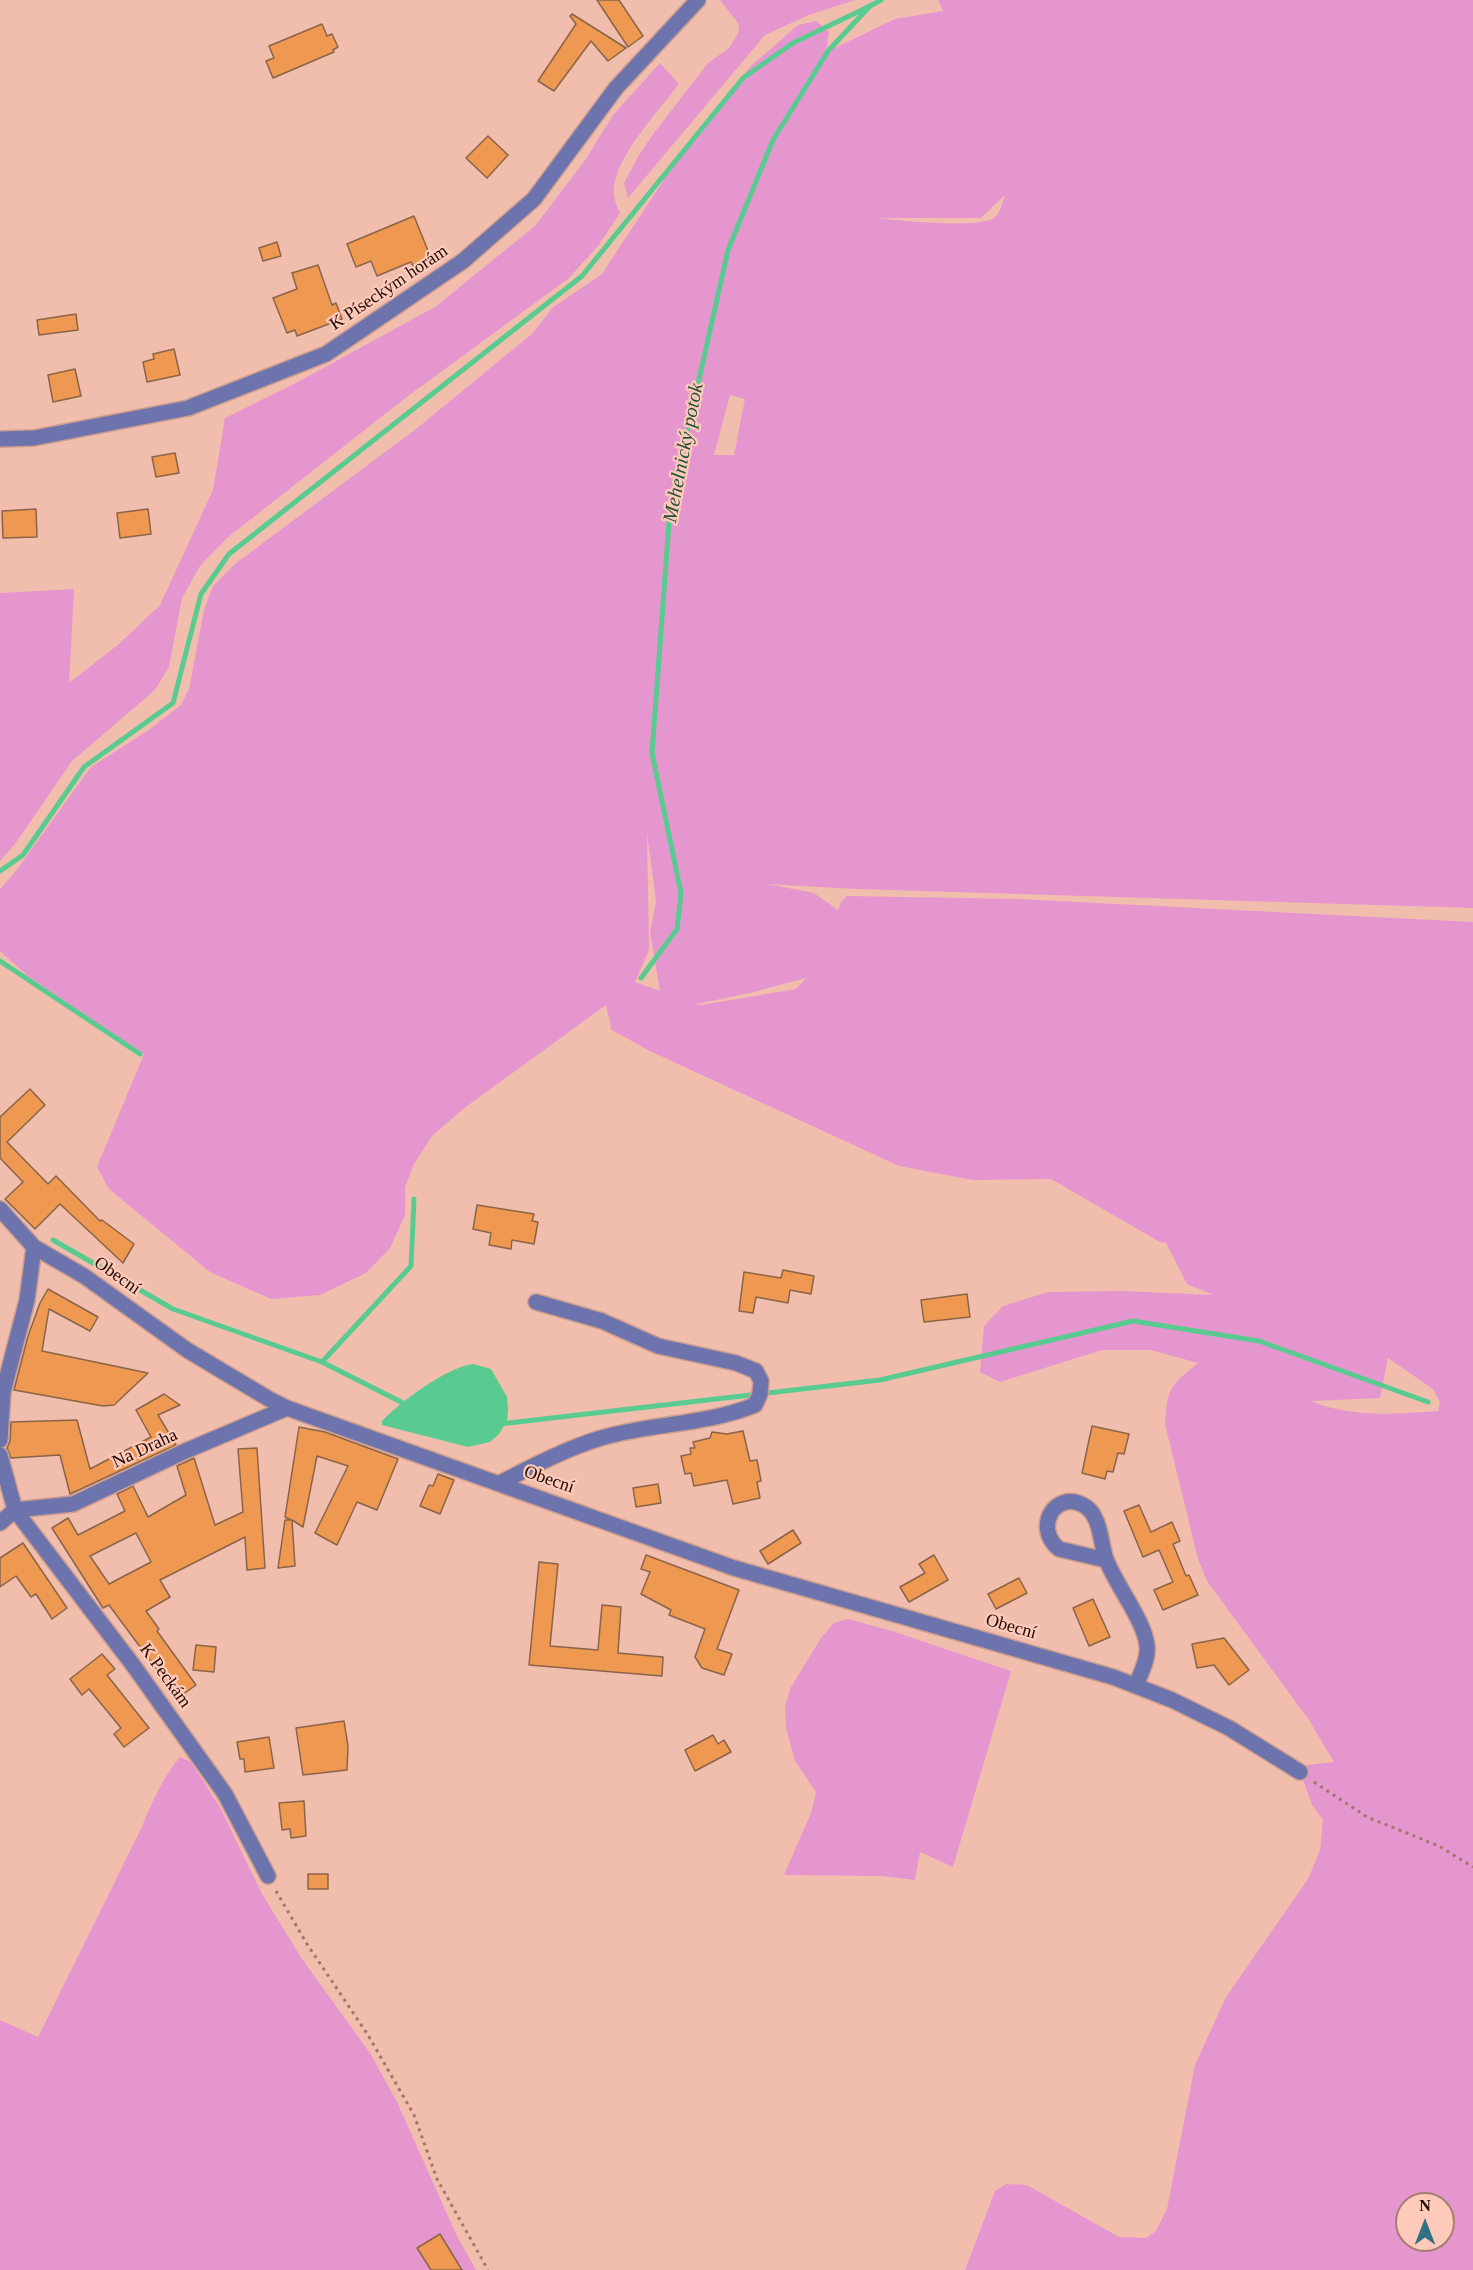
<!DOCTYPE html>
<html>
<head>
<meta charset="utf-8">
<style>
  body { margin:0 }
  #map { position:relative; width:1473px; height:2270px; overflow:hidden; background:#f1bdad; font-family:"Times New Roman",serif }
  canvas { display:block }
  .north { position:absolute; left:1395px; top:2192px; width:60px; height:60px; box-sizing:border-box; background:#ffcab9; border:2px solid #a57e71; border-radius:50%; rotate:0deg; font-size:16px; font-weight:700; line-height:24px; text-align:center; color:#1d0b06 }
  .north::after { content:''; display:block; margin:auto; width:21px; height:27px; background:#2f7183; clip-path:polygon(50% 0,100% 100%,50% 72%,0 100%) }
</style>
</head>
<body>
<div id="map">
<canvas width="1473" height="2270"></canvas>
<div class="north">N</div>
</div>
<script>
const c = document.querySelector('canvas').getContext('2d');
c.lineJoin = 'round';
function fillPath(path, color) {
  c.fillStyle = color;
  c.fill(path, 'evenodd');
}
function strokePath(path, color, width, dash) {
  c.strokeStyle = color;
  c.lineWidth = width;
  c.lineCap = dash ? 'butt' : 'round';
  c.setLineDash(dash || []);
  c.stroke(path);
}
function drawText(font, color, halo, rows, align = 'center') {
  c.font = font + ' "Times New Roman",serif';
  c.lineWidth = 4.5;
  c.setLineDash([]);
  c.textBaseline = 'middle';
  c.strokeStyle = halo;
  c.fillStyle = color;
  for (const [text, x, y, turn = 0] of rows) {
    c.save();
    c.translate(x, y);
    c.rotate((+turn || 0) * Math.PI / 180);
    c.textAlign = isNaN(turn) ? turn : align;
    if (halo) c.strokeText(text, 0, 0);
    c.fillText(text, 0, 0);
    c.restore();
  }
}
fillPath(new Path2D(`
  M 720,0 L 855,0 L 809,15 L 765,35 L 628,198 L 624,183 L 639,155 L 654,133 L 708,63 L 729,48 L 739,32 L 738,23 Z
  M 938,0 L 1473,0 L 1473,908 L 857,889 L 767,884 L 814,893 L 838,910 L 841,902 L 847,896 L 1018,899 L 1473,922 L 1473,2270 L 965,2270 L 995,2191 L 1006,2184 L 1027,2185 L 1119,2237 L 1146,2238 L 1156,2231 L 1167,2209 L 1195,2065 L 1226,1997 L 1308,1879 L 1320,1850 L 1323,1820 L 1312,1805 L 1300,1772 L 1307,1765 L 1334,1762 L 1309,1720 L 1207,1581 L 1198,1559 L 1165,1424 C 1167,1388 1171,1385 1198,1363 L 1151,1350 L 1102,1350 L 1000,1382 L 980,1372 L 984,1326 L 1003,1306 L 1048,1292 L 1123,1291 L 1213,1295 L 1187,1284 L 1166,1243 L 1160,1242 L 1051,1179 L 973,1180 L 899,1166 L 650,1051 L 610,1029 L 611,1027 L 606,1005 L 463,1109 L 432,1136 L 414,1164 L 405,1187 L 405,1215 L 390,1248 L 366,1273 L 320,1295 L 271,1299 L 210,1272 L 109,1189 L 97,1167 L 144,1054 L 29,977 L 0,951 L 0,889 L 15,872 L 91,767 L 150,729 L 181,705 L 189,689 L 204,610 L 213,586 L 236,563 L 416,429 L 533,333 L 552,308 L 602,274 L 671,169 L 750,67 L 798,25 L 816,21 L 829,32 L 827,47 L 824,53 L 895,19 L 943,11 ZM 1005,195 C 1002,204 1001,214 992,219 C 973,228 901,221 879,218 L 981,218 ZM 730,395 L 745,399 L 734,455 L 714,455 ZM 647,833 L 656,902 L 650,932 L 660,991 L 635,982 L 649,950 ZM 806,978 L 796,989 L 701,1005 L 696,1004 L 750,993 ZM 1388,1358 L 1433,1389 L 1440,1402 L 1438,1411 C 1395,1414 1352,1418 1311,1401 L 1380,1398 ZM 1407,2204 L 1443,2204 L 1443,2240 L 1407,2240 Z
  M 660,63 L 679,84 C 659,110 622,150 615,181 C 612,193 615,203 620,213 L 598,246 L 569,278 L 408,396 L 227,538 L 200,566 L 182,598 L 169,667 L 155,690 L 72,761 L 15,844 L 0,861 L 0,593 L 74,589 L 69,683 L 119,644 L 160,605 L 213,490 L 225,418 L 294,384 L 435,307 L 535,226 L 586,159 L 613,115 Z
  M 848,1619 L 892,1631 L 1011,1671 L 953,1867 L 920,1852 L 915,1880 L 881,1876 L 784,1875 L 811,1813 L 816,1792 L 795,1761 L 786,1728 L 785,1706 L 791,1687 L 821,1638 L 834,1623 Z
  M 180,1757 L 191,1762 L 221,1809 L 262,1894 L 302,1959 L 370,2053 L 397,2102 L 456,2234 L 476,2270 L 0,2270 L 0,2020 L 38,2037 L 141,1829 C 151,1804 163,1777 180,1757 Z`), '#e696cf');
fillPath(new Path2D(`
  M 473,1364 L 491,1369 L 507,1397 L 508,1410 L 507,1421 L 499,1434 L 490,1442 L 468,1447 L 382,1425 L 382,1421 C 400,1402 447,1367 473,1364 Z`), '#5acb90');
strokePath(new Path2D(`
  M 0,871 L 23,855 L 84,767 L 173,703 L 201,594 L 229,554 L 582,276 L 743,78 L 793,43 L 870,6
  M 0,961 L 140,1054
  M 641,978 L 677,929 L 681,893 L 652,753 L 670,509 L 728,250 L 773,140 L 828,51 L 870,6 L 881,0
  M 53,1240 L 173,1309 L 322,1362 L 411,1266 L 414,1199
  M 322,1362 L 409,1406
  M 500,1424 L 880,1380 L 1133,1321 L 1259,1341 L 1428,1402`), '#5acb90', 5);
const building = new Path2D(`
  M 597,0 L 619,0 L 643,36 L 628,47 Z
  M 572,14 L 626,48 L 608,61 L 591,41 L 554,91 L 538,81 L 576,24 L 570,16 Z
  M 322,24 L 327,36 L 332,34 L 338,47 L 333,50 L 334,52 L 273,78 L 266,61 L 274,58 L 269,46 Z
  M 488,136 L 508,155 L 487,178 L 466,158 Z
  M 414,216 L 433,263 L 415,270 L 411,262 L 377,276 L 371,261 L 356,267 L 347,244 Z
  M 277,242 L 281,256 L 263,261 L 259,248 Z
  M 318,265 L 332,305 L 336,303 L 342,319 L 297,336 L 295,330 L 287,333 L 273,298 L 297,289 L 292,273 Z
  M 76,314 L 78,330 L 39,335 L 37,320 Z
  M 174,349 L 180,375 L 147,382 L 143,362 L 154,359 L 153,354 Z
  M 75,369 L 81,396 L 53,402 L 48,375 Z
  M 175,453 L 179,473 L 156,477 L 152,457 Z
  M 36,509 L 37,537 L 3,538 L 2,511 Z
  M 148,509 L 151,534 L 120,538 L 117,513 Z
  M 30,1089 L 45,1105 L 7,1142 L 48,1184 L 56,1176 L 100,1221 L 102,1220 L 134,1244 L 123,1263 L 60,1204 L 35,1229 L 5,1199 L 23,1182 L 0,1158 L 0,1117 Z
  M 477,1205 L 534,1214 L 532,1221 L 538,1222 L 534,1244 L 512,1240 L 511,1249 L 489,1245 L 491,1233 L 473,1229 Z
  M 783,1270 L 814,1276 L 811,1294 L 790,1290 L 788,1303 L 756,1297 L 753,1313 L 739,1311 L 744,1272 L 781,1278 Z
  M 48,1289 L 98,1317 L 90,1331 L 49,1309 L 42,1351 L 148,1373 L 114,1405 L 103,1406 L 14,1390 L 28,1336 L 40,1303 Z
  M 967,1294 L 970,1317 L 924,1322 L 921,1300 Z
  M 164,1394 L 180,1405 L 158,1415 L 176,1445 L 70,1494 L 60,1455 L 11,1458 L 7,1448 L 10,1441 L 11,1422 L 77,1420 L 90,1469 L 151,1437 L 136,1410 Z
  M 1092,1426 L 1129,1434 L 1124,1454 L 1118,1453 L 1113,1472 L 1107,1471 L 1105,1479 L 1082,1473 Z
  M 299,1427 L 325,1432 L 398,1459 L 377,1510 L 357,1502 L 337,1545 L 315,1533 L 348,1466 L 317,1456 L 303,1527 L 292,1520 L 295,1566 L 278,1568 L 285,1520 L 291,1520 L 285,1517 Z
  M 743,1431 L 750,1461 L 757,1460 L 761,1481 L 757,1482 L 760,1498 L 733,1504 L 727,1480 L 694,1486 L 691,1473 L 685,1474 L 681,1456 L 691,1454 L 690,1448 L 695,1448 L 693,1442 L 710,1438 L 712,1432 L 727,1434 Z
  M 257,1448 L 265,1568 L 247,1570 L 245,1537 L 160,1580 L 170,1597 L 146,1611 L 159,1629 L 157,1631 L 196,1685 L 178,1698 L 109,1605 L 103,1608 L 52,1528 L 68,1518 L 78,1535 L 125,1511 L 117,1494 L 133,1486 L 148,1517 L 186,1495 L 177,1466 L 194,1458 L 215,1525 L 243,1512 L 238,1449 ZM 136,1533 L 151,1562 L 109,1584 L 90,1556 Z
  M 438,1474 L 454,1480 L 440,1514 L 420,1506 L 429,1485 L 433,1486 Z
  M 658,1484 L 661,1503 L 636,1507 L 633,1488 Z
  M 1139,1505 L 1151,1532 L 1172,1522 L 1180,1541 L 1173,1544 L 1186,1576 L 1189,1575 L 1198,1595 L 1163,1610 L 1154,1590 L 1173,1582 L 1159,1550 L 1143,1557 L 1124,1511 Z
  M 793,1530 L 801,1543 L 768,1564 L 760,1551 Z
  M 23,1543 L 67,1608 L 52,1619 L 36,1594 L 31,1597 L 16,1576 L 0,1587 L 0,1558 Z
  M 646,1555 L 739,1590 L 717,1649 L 732,1654 L 724,1675 L 702,1668 L 695,1657 L 705,1629 L 669,1615 L 671,1610 L 641,1594 L 650,1572 L 641,1569 Z
  M 934,1555 L 948,1580 L 909,1602 L 900,1587 L 925,1573 L 919,1564 Z
  M 539,1562 L 558,1564 L 550,1646 L 598,1650 L 602,1605 L 621,1607 L 618,1653 L 663,1657 L 662,1676 L 529,1665 Z
  M 1019,1578 L 1027,1593 L 996,1609 L 988,1594 Z
  M 1093,1599 L 1110,1637 L 1089,1646 L 1073,1608 Z
  M 1224,1638 L 1249,1670 L 1229,1685 L 1214,1665 L 1197,1668 L 1192,1644 Z
  M 196,1645 L 216,1647 L 214,1672 L 193,1670 Z
  M 102,1654 L 115,1669 L 107,1675 L 149,1728 L 124,1747 L 114,1734 L 121,1728 L 89,1689 L 82,1695 L 70,1679 Z
  M 344,1721 L 348,1746 L 347,1770 L 303,1775 L 296,1728 Z
  M 713,1735 L 718,1744 L 724,1740 L 731,1752 L 695,1771 L 685,1750 Z
  M 269,1737 L 274,1768 L 245,1772 L 244,1759 L 240,1759 L 237,1742 Z
  M 304,1801 L 306,1836 L 291,1838 L 290,1829 L 282,1830 L 279,1803 Z
  M 308,1874 L 328,1874 L 328,1889 L 308,1889 Z
  M 440,2234 L 462,2270 L 431,2270 L 417,2248 Z`);
fillPath(building, '#ee9851');
strokePath(building, '#8a6448', 1.5);
const minor = new Path2D(`
  M 0,439 L 34,438 L 188,408 L 326,354 L 463,261 L 534,199 L 616,88 L 698,0
  M 0,1209 L 34,1247 L 84,1276 L 187,1350 L 269,1399 L 287,1408 L 734,1568 L 1113,1677 L 1172,1700 L 1229,1728 L 1300,1772
  M 0,1440 L 3,1392 L 27,1300 L 34,1247
  M 0,1455 L 15,1510 L 133,1665 L 225,1794 L 268,1876
  M 500,1483 C 533,1466 565,1449 601,1438 C 652,1423 706,1425 755,1405 L 760,1394 L 761,1381 L 756,1371 L 736,1363 L 658,1346 L 602,1321 L 536,1302
  M 15,1510 L 73,1504 L 183,1452 L 287,1408
  M 0,1523 L 15,1510
  M 1106,1560 L 1059,1549 C 1033,1528 1055,1490 1083,1505 C 1101,1514 1100,1542 1106,1559 C 1115,1584 1145,1621 1147,1646 C 1149,1659 1140,1674 1136,1686`);
strokePath(minor, '#cb9d8f', 18);
strokePath(new Path2D(`
  M 1314,1782 L 1367,1817 L 1439,1846 L 1473,1867
  M 276,1891 L 307,1944 L 368,2035 L 414,2115 L 437,2179 L 488,2270`), '#9f786c', 3, [3, 4.5]);
strokePath(minor, '#6d74ad', 15);
drawText('18px', '#1d0b06', '#ffcab9', [
  ["K Píseckým horám",389,288,-34],
  ["Obecní",117,1276,35],
  ["Na Draha",145,1449,-25],
  ["Obecní",549,1480,19],
  ["Obecní",1011,1627,16],
  ["K Peckám",165,1676,54]
]);
drawText('italic 20px', '#214f37', '#ffcab9', [
  ["Mehelnický potok",684,453,-79]
]);
</script>
</body>
</html>
